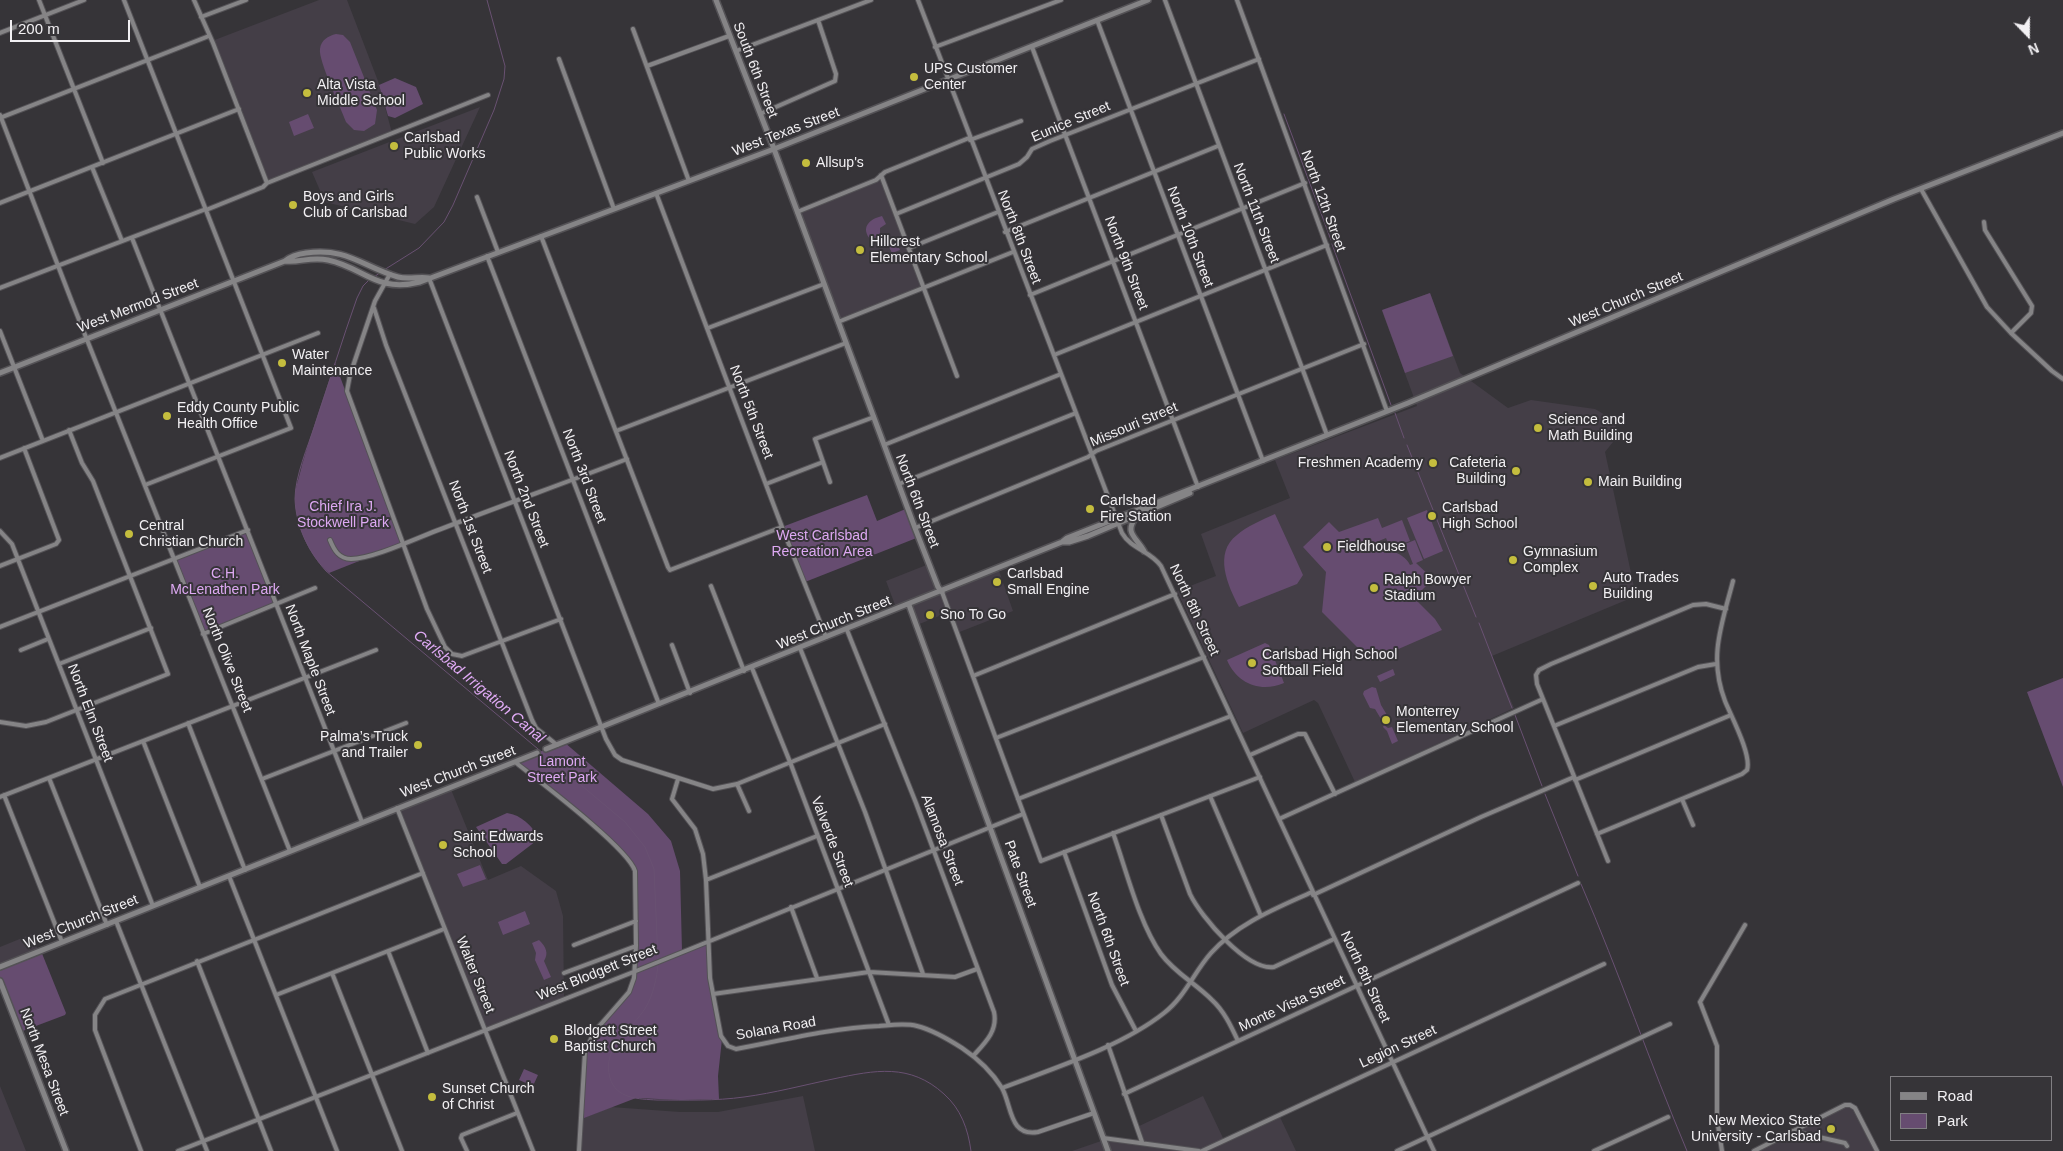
<!DOCTYPE html>
<html>
<head>
<meta charset="utf-8">
<style>
  body { margin:0 }
  #map { position:relative; width:2063px; height:1151px; overflow:hidden; background:#363438; font-family:Arial,sans-serif }
  canvas { display:block }
  .legend { position:absolute; left:1890px; top:1076px; width:162px; height:65px; box-sizing:border-box; background:#363438; border:1px solid #817f83; margin:0; padding:6px 9px; list-style:none; font-size:15px; color:#f2f0f3 }
  .legend li { display:flex; align-items:center; gap:10px; height:25px }
  .legend b { width:25px; border:1px solid #817f83 }
  .north { position:absolute; left:2003px; top:10px; width:50px; height:50px; -webkit-text-stroke:4px #363438; paint-order:stroke; rotate:158deg; font-size:14px; font-weight:700; line-height:20px; text-align:center; color:#f2f0f3 }
  .north::after { content:''; display:block; margin:auto; width:18px; height:22px; background:#f2f0f3; clip-path:polygon(50% 0,100% 100%,50% 72%,0 100%) }
  .scale { position:absolute; left:10px; top:20px; width:120px; height:22px; box-sizing:border-box; border:2px solid #f2f0f3; border-top:0; padding-left:6px; font-size:15px; line-height:18px; white-space:nowrap; color:#f2f0f3; -webkit-text-stroke:4px #363438; paint-order:stroke }
</style>
</head>
<body>
<div id="map">
<canvas width="2063" height="1151"></canvas>
<ul class="legend">
<li><b style="height:6px;background:#858486"></b>Road</li>
<li><b style="height:14px;background:#664c70"></b>Park</li>
</ul>
<div class="north">N</div>
<div class="scale">200 m</div>
</div>
<script>
const c = document.querySelector('canvas').getContext('2d');
c.lineJoin = 'round';
function fillPath(path, color) {
  c.fillStyle = color;
  c.fill(path, 'evenodd');
}
function strokePath(path, color, width, dash) {
  c.strokeStyle = color;
  c.lineWidth = width;
  c.lineCap = dash ? 'butt' : 'round';
  c.setLineDash(dash || []);
  c.stroke(path);
}
function drawText(font, color, halo, rows, align = 'center') {
  c.font = font + ' Arial,sans-serif';
  c.lineWidth = 4;
  c.setLineDash([]);
  c.textBaseline = 'middle';
  c.strokeStyle = halo;
  c.fillStyle = color;
  for (const [text, x, y, turn = 0] of rows) {
    c.save();
    c.translate(x, y);
    c.rotate((+turn || 0) * Math.PI / 180);
    c.textAlign = isNaN(turn) ? turn : align;
    if (halo) c.strokeText(text, 0, 0);
    c.fillText(text, 0, 0);
    c.restore();
  }
}
fillPath(new Path2D(`
  M 319,0 L 347,0 L 378,81 L 392,133 L 267,183 L 212,41 Z
  M 480,107 L 434,207 L 415,224 L 325,202 L 312,172 Z
  M 881,175 L 924,288 L 838,322 L 797,212 L 876,180 Z
  M 1430,293 L 1460,373 L 1508,408 L 1531,400 L 1595,409 L 1607,416 L 1614,423 L 1618,432 L 1617,437 L 1605,452 L 1636,596 L 1492,656 L 1514,708 L 1355,782 L 1318,703 L 1314,700 L 1243,733 L 1177,591 L 1216,576 L 1201,534 L 1290,498 L 1275,460 L 1417,406 L 1382,311 Z
  M 929,564 L 942,592 L 998,568 L 1013,611 L 957,633 L 949,612 L 917,625 L 909,605 L 897,610 L 886,581 Z
  M 450,787 L 488,880 L 521,866 L 556,891 L 563,916 L 564,999 L 485,1030 L 397,808 Z
  M 32,934 L 39,952 L 0,966 L 0,947 Z
  M 0,1086 L 26,1151 L 0,1151 Z
  M 803,1096 L 815,1151 L 579,1151 L 579,1120 L 611,1107 L 680,1112 L 718,1112 Z
  M 1203,1096 L 1224,1140 L 1279,1115 L 1296,1151 L 1072,1151 L 1104,1140 L 1142,1141 L 1137,1127 Z
  M 1850,1102 L 1857,1106 L 1880,1151 L 1750,1151 Z`), '#443e47');
fillPath(new Path2D(`
  M 336,34 L 343,35 L 350,42 L 377,110 L 375,124 L 364,131 L 354,130 L 346,122 C 341,108 318,60 320,49 C 321,40 328,36 336,34 Z
  M 395,78 L 416,87 L 423,104 L 395,118 L 388,116 L 379,85 Z
  M 308,114 L 314,128 L 294,136 L 289,122 Z
  M 882,216 L 886,224 L 880,228 L 880,238 L 875,241 L 871,240 C 860,228 869,219 882,216 Z
  M 894,237 L 900,250 L 892,253 L 886,241 Z
  M 1430,293 L 1453,356 L 1405,373 L 1382,310 Z
  M 335,363 L 402,544 L 329,573 C 309,556 295,524 295,498 C 295,487 300,475 302,465 C 312,430 324,396 335,363 Z
  M 867,495 L 877,521 L 908,508 L 919,537 L 805,582 L 782,527 Z
  M 1427,510 L 1443,551 L 1424,559 L 1407,518 Z
  M 1275,514 L 1303,575 L 1297,584 L 1239,607 C 1228,586 1213,553 1237,535 C 1247,526 1262,520 1275,514 Z
  M 1378,518 L 1382,528 L 1402,520 L 1410,541 L 1390,548 L 1386,538 L 1367,546 C 1382,549 1403,550 1410,565 L 1413,564 L 1405,544 L 1415,540 L 1423,560 L 1416,563 L 1433,579 L 1414,598 L 1435,619 L 1442,630 L 1371,661 L 1322,612 L 1326,572 L 1303,547 L 1329,522 L 1339,532 Z
  M 248,530 L 276,603 L 203,634 L 174,559 Z
  M 1265,643 L 1269,645 L 1284,683 C 1261,693 1237,684 1227,660 Z
  M 1393,669 L 1395,675 L 1380,682 L 1377,676 Z
  M 2063,678 L 2063,787 L 2027,692 Z
  M 1372,687 L 1376,688 L 1381,705 L 1387,715 L 1381,719 L 1375,709 L 1370,708 L 1363,694 L 1364,691 Z
  M 1384,725 L 1388,728 L 1392,727 L 1398,741 L 1392,744 L 1387,731 L 1383,727 Z
  M 564,742 L 648,814 L 671,841 L 680,871 L 682,951 L 709,941 L 710,971 L 722,1039 L 718,1076 L 719,1099 L 681,1100 L 636,1098 L 579,1120 L 584,1058 L 591,1039 L 624,999 L 634,978 L 635,871 L 623,853 L 515,762 Z
  M 507,813 C 522,815 531,826 540,838 L 506,864 L 502,864 L 476,827 Z
  M 480,865 L 486,879 L 463,887 L 457,874 Z
  M 525,911 L 530,924 L 503,935 L 498,922 Z
  M 539,940 C 546,947 549,953 544,961 L 551,977 L 544,980 L 535,960 L 536,953 L 532,943 Z
  M 41,951 L 66,1013 L 65,1015 L 20,1032 L 0,981 L 0,967 Z
  M 524,1069 L 538,1075 L 533,1086 L 519,1080 Z`), '#664c70');
strokePath(new Path2D(`
  M 1284,114 L 1331,240
  M 1332,244 L 1391,405
  M 384,270 L 419,248 L 444,222 L 453,205 L 494,110 L 504,79 L 505,66 L 487,0
  M 374,277 L 381,272
  M 370,279 L 363,286 L 357,298 C 342,340 329,383 315,425 C 308,446 295,476 295,499 C 296,526 308,551 326,571 L 625,822 L 645,847 L 654,869 L 658,960
  M 1395,413 L 1404,438
  M 1407,445 L 1476,617
  M 1479,623 L 1512,708
  M 1515,715 L 1542,786
  M 1545,794 L 1578,876
  M 1581,884 C 1619,972 1650,1063 1687,1151
  M 658,964 C 657,978 653,995 646,1007 C 632,1030 601,1047 610,1078 C 616,1099 639,1099 657,1100 C 686,1100 716,1101 744,1097 C 774,1093 804,1085 833,1079 C 875,1070 910,1063 944,1094 C 961,1109 968,1129 971,1151`), '#695172', 1);
const minor = new Path2D(`
  M 39,0 L 103,163
  M 124,0 L 291,428 L 145,485
  M 194,0 L 213,43 L 267,183
  M 918,0 L 1122,533 C 1131,549 1151,551 1161,566 L 1434,1151
  M 1165,0 L 1327,435
  M 1237,0 L 1387,411
  M 201,17 L 246,0
  M 1097,20 L 1263,461
  M 633,29 L 689,181
  M 0,33 L 84,0
  M 935,47 L 1061,0
  M 1032,47 L 1198,487
  M 736,51 L 871,0
  M 559,59 L 614,209
  M 647,66 L 729,36
  M 760,114 L 835,81 L 836,74 L 818,20
  M 0,115 L 72,302 L 290,851
  M 0,118 L 209,36
  M 970,140 L 1021,121
  M 92,167 L 122,241
  M 881,175 L 957,376
  M 1921,189 L 1987,307 L 2011,333 L 2052,371 L 2063,379
  M 656,193 L 782,527 L 826,637
  M 477,197 L 498,252
  M 0,203 L 239,109
  M 206,210 L 263,187 L 267,183 L 488,95
  M 797,212 L 876,180 L 885,172 L 969,138
  M 896,214 L 1019,164 L 1027,157 L 1032,149 L 1050,141 L 1259,59
  M 1984,222 L 1985,230 L 2032,306 L 2031,313 L 2011,333
  M 1005,232 L 1218,146
  M 541,236 L 668,567 L 670,570 L 782,527
  M 132,238 L 362,822
  M 909,248 L 998,212
  M 487,256 L 659,704
  M 390,274 L 375,301 L 350,375 L 347,391 L 427,609 L 445,647 L 452,654 L 462,656 L 561,619
  M 429,278 L 606,739 L 615,755 L 622,760 L 713,789 L 737,784 L 885,724
  M 0,288 L 206,209
  M 1030,295 L 1305,183
  M 374,308 L 386,345 L 532,720 L 536,728 L 557,745
  M 838,322 L 1013,252
  M 708,328 L 824,284
  M 0,331 L 43,441
  M 1054,355 L 1327,245
  M 616,431 L 846,343
  M 884,445 L 1061,374
  M 0,458 L 318,333
  M 830,482 L 815,439 L 874,417
  M 766,484 L 823,462
  M 899,484 L 1076,413
  M 915,528 L 1088,457 L 1096,451 L 1364,344
  M 0,531 L 12,544 L 153,906
  M 330,540 C 334,550 339,559 351,559 C 373,559 419,537 441,529 C 503,505 565,483 627,459
  M 0,566 L 56,544 L 59,540 L 24,448
  M 711,586 L 744,671
  M 942,592 L 1041,861 L 1260,777
  M 0,627 L 248,530
  M 847,630 L 916,803 L 994,1012 C 998,1031 985,1043 973,1056
  M 203,634 L 315,588
  M 672,645 L 690,693
  M 800,648 L 865,812 L 923,974
  M 21,650 L 48,639
  M 59,664 L 151,628
  M 752,668 L 790,762 L 889,1025
  M 973,676 L 1175,594
  M 0,722 L 26,726 L 46,722 L 168,674 L 93,481 L 82,463 L 69,430
  M 188,723 L 245,870
  M 1554,726 L 1698,667 L 1716,664
  M 996,738 L 1204,657
  M 143,741 L 200,887
  M 1250,755 L 1298,734 L 1305,734 L 1335,794
  M 515,762 C 539,781 628,848 635,871 L 636,946 L 634,978 L 629,992 L 595,1031 L 585,1051 L 579,1151
  M 49,778 L 107,925
  M 262,779 L 406,723
  M 678,779 L 672,799 L 695,829 L 703,854 L 706,880 L 710,978 L 721,1036 L 728,1046 L 736,1049 C 784,1040 831,1028 879,1026 C 892,1025 905,1023 917,1026 C 933,1030 948,1039 962,1048 C 977,1058 992,1072 1002,1088 C 1012,1106 1009,1137 1038,1132 L 1094,1113
  M 1575,780 L 1731,715
  M 737,784 L 749,811
  M 4,795 L 62,942
  M 1210,796 L 1261,916
  M 0,797 L 376,650
  M 1018,799 L 1231,716
  M 1682,799 L 1693,825
  M 397,808 L 533,1151
  M 1161,815 L 1190,894 C 1201,917 1247,971 1274,967 L 1334,939
  M 1279,819 L 1543,699
  M 1113,833 C 1126,869 1139,923 1161,954 C 1175,973 1195,983 1212,1000 C 1224,1011 1231,1026 1238,1041
  M 1597,834 L 1742,774 L 1747,770 C 1752,755 1731,716 1725,701 C 1708,657 1722,624 1733,581
  M 1064,852 L 1112,985 L 1136,1031
  M 1608,861 L 1537,684 L 1536,675 L 1539,670 L 1551,664 L 1693,605 L 1706,604 L 1726,609
  M 229,876 L 337,1151
  M 706,880 L 817,836
  M 1313,895 L 1481,817 L 1574,777
  M 791,907 L 817,978
  M 116,921 L 207,1151
  M 574,945 L 636,921
  M 388,951 L 428,1053
  M 197,961 L 271,1151
  M 332,973 L 402,1151
  M 564,973 L 636,946
  M 713,994 L 869,972 L 955,977 L 977,969
  M 276,995 L 444,929
  M 1108,1045 L 1142,1142
  M 1002,1088 C 1054,1068 1121,1047 1164,1013 C 1185,997 1194,972 1211,953 C 1238,923 1277,908 1312,892
  M 1124,1094 L 1578,883
  M 1793,1131 L 1845,1143 L 1847,1146
  M 1103,1138 L 1199,1151
  M 141,1151 L 95,1030 L 95,1015 L 105,999 L 423,873
  M 178,1151 L 636,971 L 1023,814
  M 467,1151 L 461,1138 L 462,1135 L 517,1113
  M 1202,1151 L 1604,964
  M 1397,1151 L 1670,1024
  M 1594,1151 L 1668,1117
  M 1722,1151 L 1717,1119 L 1717,1046 L 1700,1002 L 1745,925
  M 1754,1151 L 1845,1105 L 1850,1105 L 1855,1108 L 1877,1151`);
const tertiary = new Path2D(`
  M 716,0 L 774,149 L 915,528 L 938,587 L 942,592
  M 285,261 C 299,263 311,256 328,260 C 365,268 376,293 420,282 L 774,149 L 1148,0
  M 0,373 L 285,261 C 291,256 298,254 306,253 C 347,247 363,267 398,277 C 409,280 419,276 429,278
  M 1136,517 C 1124,533 1136,537 1144,551
  M 1063,542 L 1069,542 L 1088,536 L 1190,493
  M 909,605 L 1108,1151
  M 546,749 L 1062,542 L 1067,538 L 1408,403 L 1894,199 L 2063,133
  M 0,967 L 537,753
  M 0,981 L 66,1151`);
strokePath(minor, '#545256', 6);
strokePath(tertiary, '#545256', 8);
strokePath(minor, '#858486', 4);
strokePath(tertiary, '#858486', 5);
for (const [x, y, r, color] of [
  [914,77,5,"#c4bd3e"],
  [307,93,5,"#c4bd3e"],
  [394,146,5,"#c4bd3e"],
  [806,163,5,"#c4bd3e"],
  [293,205,5,"#c4bd3e"],
  [860,250,5,"#c4bd3e"],
  [282,363,5,"#c4bd3e"],
  [167,416,5,"#c4bd3e"],
  [1538,428,5,"#c4bd3e"],
  [1433,463,5,"#c4bd3e"],
  [1516,471,5,"#c4bd3e"],
  [1588,482,5,"#c4bd3e"],
  [1090,509,5,"#c4bd3e"],
  [1432,516,5,"#c4bd3e"],
  [129,534,5,"#c4bd3e"],
  [1327,547,5,"#c4bd3e"],
  [1513,560,5,"#c4bd3e"],
  [997,582,5,"#c4bd3e"],
  [1593,586,5,"#c4bd3e"],
  [1374,588,5,"#c4bd3e"],
  [930,615,5,"#c4bd3e"],
  [1252,663,5,"#c4bd3e"],
  [1386,720,5,"#c4bd3e"],
  [418,745,5,"#c4bd3e"],
  [443,845,5,"#c4bd3e"],
  [554,1039,5,"#c4bd3e"],
  [432,1097,5,"#c4bd3e"],
  [1831,1129,5,"#c4bd3e"]
]) {
  const dot = new Path2D();
  dot.arc(x, y, r, 0, 2 * Math.PI);
  c.fillStyle = color;
  c.fill(dot);
  strokePath(dot, '#363438', 2);
}
drawText('14px', '#f2f0f3', '#363438', [
  ["UPS Customer",924,69],
  ["Center",924,85],
  ["Alta Vista",317,85],
  ["Middle School",317,101],
  ["Carlsbad",404,138],
  ["Public Works",404,154],
  ["Allsup's",816,163],
  ["Boys and Girls",303,197],
  ["Club of Carlsbad",303,213],
  ["Hillcrest",870,242],
  ["Elementary School",870,258],
  ["Water",292,355],
  ["Maintenance",292,371],
  ["Eddy County Public",177,408],
  ["Health Office",177,424],
  ["Science and",1548,420],
  ["Math Building",1548,436],
  ["Freshmen Academy",1423,463,"right"],
  ["Cafeteria",1506,463,"right"],
  ["Building",1506,479,"right"],
  ["Main Building",1598,482],
  ["Carlsbad",1100,501],
  ["Fire Station",1100,517],
  ["Carlsbad",1442,508],
  ["High School",1442,524],
  ["Central",139,526],
  ["Christian Church",139,542],
  ["Fieldhouse",1337,547],
  ["Gymnasium",1523,552],
  ["Complex",1523,568],
  ["Carlsbad",1007,574],
  ["Small Engine",1007,590],
  ["Auto Trades",1603,578],
  ["Building",1603,594],
  ["Ralph Bowyer",1384,580],
  ["Stadium",1384,596],
  ["Sno To Go",940,615],
  ["Carlsbad High School",1262,655],
  ["Softball Field",1262,671],
  ["Monterrey",1396,712],
  ["Elementary School",1396,728],
  ["Palma’s Truck",408,737,"right"],
  ["and Trailer",408,753,"right"],
  ["Saint Edwards",453,837],
  ["School",453,853],
  ["Blodgett Street",564,1031],
  ["Baptist Church",564,1047],
  ["Sunset Church",442,1089],
  ["of Christ",442,1105],
  ["New Mexico State",1821,1121,"right"],
  ["University - Carlsbad",1821,1137,"right"]
], 'left');
drawText('14px', '#f2f0f3', '#363438', [
  ["South 6th Street",755,70,69],
  ["Eunice Street",1071,122,-23],
  ["West Texas Street",786,132,-21],
  ["North 12th Street",1323,201,70],
  ["North 11th Street",1256,213,69],
  ["North 8th Street",1019,237,69],
  ["North 10th Street",1190,237,69],
  ["North 9th Street",1126,263,69],
  ["West Church Street",1626,300,-23],
  ["West Mermod Street",138,306,-21],
  ["North 5th Street",751,412,69],
  ["Missouri Street",1134,425,-23],
  ["North 3rd Street",584,476,69],
  ["North 2nd Street",526,499,69],
  ["North 6th Street",917,501,69],
  ["North 1st Street",470,527,69],
  ["North 8th Street",1194,610,65],
  ["West Church Street",834,623,-22],
  ["North Olive Street",227,660,68],
  ["North Maple Street",310,660,69],
  ["North Elm Street",90,713,69],
  ["West Church Street",458,772,-21],
  ["Alamosa Street",942,840,69],
  ["Valverde Street",832,842,69],
  ["Pate Street",1020,874,70],
  ["West Church Street",81,922,-22],
  ["North 6th Street",1108,939,70],
  ["West Blodgett Street",597,973,-22],
  ["Walter Street",475,975,68],
  ["North 8th Street",1365,977,65],
  ["Monte Vista Street",1292,1004,-25],
  ["Solana Road",776,1029,-10],
  ["Legion Street",1398,1047,-25],
  ["North Mesa Street",44,1062,69]
]);
drawText('14px', '#dea9f3', '#363438', [
  ["Chief Ira J.",343,507],
  ["Stockwell Park",343,523],
  ["West Carlsbad",822,536],
  ["Recreation Area",822,552],
  ["C.H.",225,574],
  ["McLenathen Park",225,590],
  ["Lamont",562,762],
  ["Street Park",562,778]
]);
drawText('italic 15px', '#e1abf6', '#363438', [
  ["Carlsbad Irrigation Canal",479,687,40]
]);
</script>
</body>
</html>
